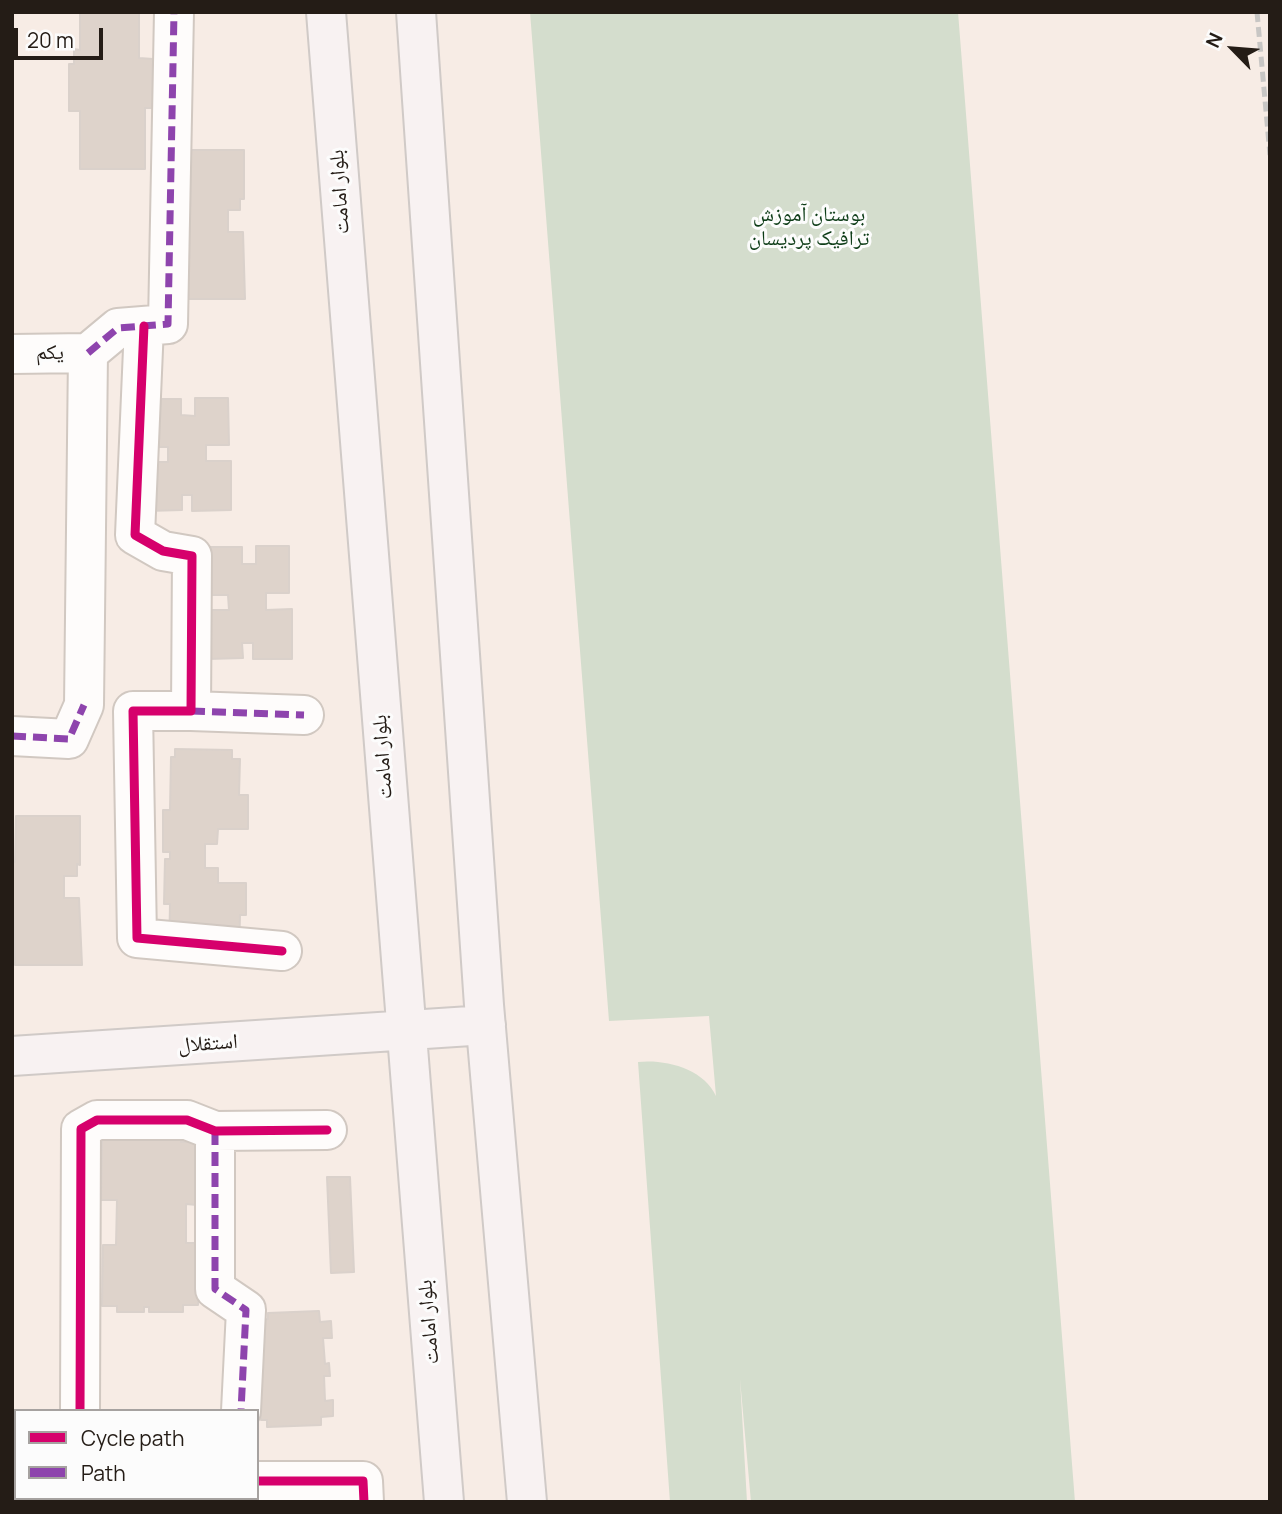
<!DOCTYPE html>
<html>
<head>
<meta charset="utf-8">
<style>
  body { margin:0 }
  #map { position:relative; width:1282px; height:1514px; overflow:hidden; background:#f7ece5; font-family:Manrope,sans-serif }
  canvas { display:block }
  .frame { position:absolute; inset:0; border:14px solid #241c16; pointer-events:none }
  .legend { position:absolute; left:14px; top:1409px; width:245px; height:91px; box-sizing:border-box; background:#fcfcfc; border:2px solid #a6a2a0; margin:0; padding:9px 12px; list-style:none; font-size:21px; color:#241c16 }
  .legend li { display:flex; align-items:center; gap:14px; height:35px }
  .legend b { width:35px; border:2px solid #a6a2a0 }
  .north { position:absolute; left:1198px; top:14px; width:70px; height:70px; -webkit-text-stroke:5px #fcfcfc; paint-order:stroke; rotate:295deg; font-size:19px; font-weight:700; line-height:28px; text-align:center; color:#241c16 }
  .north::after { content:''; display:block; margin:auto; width:24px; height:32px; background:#241c16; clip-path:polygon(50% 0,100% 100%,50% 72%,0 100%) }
  .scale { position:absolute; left:14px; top:28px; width:89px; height:32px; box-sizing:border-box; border:4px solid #241c16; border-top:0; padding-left:9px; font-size:21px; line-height:24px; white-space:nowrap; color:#241c16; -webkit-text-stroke:5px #fcfcfc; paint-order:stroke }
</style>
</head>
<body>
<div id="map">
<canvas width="1282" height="1514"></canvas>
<div class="frame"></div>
<ul class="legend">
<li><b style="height:9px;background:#d6006c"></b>Cycle path</li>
<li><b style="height:9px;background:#8e44ad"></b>Path</li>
</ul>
<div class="north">N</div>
<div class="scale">20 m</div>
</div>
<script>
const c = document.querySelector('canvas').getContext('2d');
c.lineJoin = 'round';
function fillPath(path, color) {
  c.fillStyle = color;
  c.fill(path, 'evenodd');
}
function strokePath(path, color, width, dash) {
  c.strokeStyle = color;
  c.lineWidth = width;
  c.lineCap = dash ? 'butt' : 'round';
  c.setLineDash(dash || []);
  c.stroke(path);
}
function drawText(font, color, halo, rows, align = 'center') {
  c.font = font + ' Manrope,"Noto Naskh Arabic",sans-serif';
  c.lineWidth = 6;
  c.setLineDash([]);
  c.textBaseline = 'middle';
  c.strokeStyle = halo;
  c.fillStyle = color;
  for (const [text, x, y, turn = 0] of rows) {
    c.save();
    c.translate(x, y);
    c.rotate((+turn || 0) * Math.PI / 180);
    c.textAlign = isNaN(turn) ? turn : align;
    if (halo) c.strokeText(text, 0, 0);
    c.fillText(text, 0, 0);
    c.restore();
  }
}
fillPath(new Path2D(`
  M 530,12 L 958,12 L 1075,1502 L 751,1502 L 740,1379 L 747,1502 L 670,1502 L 638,1062 C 666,1059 704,1069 716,1096 L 709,1016 L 609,1021 Z`), '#d4ddcd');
const building = new Path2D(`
  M 80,12 L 139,12 L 139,58 L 153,59 L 152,108 L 145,108 L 145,169 L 80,169 L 80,111 L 69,111 L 69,64 L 74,64 L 74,49 L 80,50 Z
  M 179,150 L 244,150 L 244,199 L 240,199 L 240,210 L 228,210 L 228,232 L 243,232 L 245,299 L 179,299 Z
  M 195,398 L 228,398 L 229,445 L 206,445 L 206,461 L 231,461 L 231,510 L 192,511 L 192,495 L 182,495 L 182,510 L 147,511 L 146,462 L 168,462 L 168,447 L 146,447 L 146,399 L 181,399 L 181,415 L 195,416 Z
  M 256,546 L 289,546 L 289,593 L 266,593 L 266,610 L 292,609 L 292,659 L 253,659 L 253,643 L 242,643 L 243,658 L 208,659 L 207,610 L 229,610 L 228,595 L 207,595 L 207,547 L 242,547 L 242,564 L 256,564 Z
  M 175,749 L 232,750 L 232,759 L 240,759 L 239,795 L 248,795 L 248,829 L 218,829 L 217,844 L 205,844 L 205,868 L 218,868 L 218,883 L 246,883 L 246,915 L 240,915 L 239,953 L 236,961 L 174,961 L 175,956 L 169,955 L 170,904 L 164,904 L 165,859 L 170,859 L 170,852 L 163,852 L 163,810 L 170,810 L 171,757 L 175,757 Z
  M 16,816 L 80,816 L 80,865 L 77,864 L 77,876 L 64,876 L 64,898 L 79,898 L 82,965 L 15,965 L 12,862 L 15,862 Z
  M 181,1134 L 181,1142 L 197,1142 L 197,1205 L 186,1204 L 186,1243 L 199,1243 L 198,1305 L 183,1305 L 183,1312 L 149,1312 L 149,1307 L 144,1307 L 144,1312 L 117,1312 L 117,1306 L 102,1306 L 103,1245 L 116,1245 L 117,1200 L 101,1200 L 102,1138 Z
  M 327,1177 L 350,1177 L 354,1272 L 331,1273 Z
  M 319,1311 L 320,1322 L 331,1321 L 332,1338 L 323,1338 L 325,1364 L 329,1363 L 330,1376 L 324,1376 L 325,1401 L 333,1400 L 333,1416 L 321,1417 L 321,1425 L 267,1427 L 267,1420 L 261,1420 L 258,1320 L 268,1319 L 268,1313 Z`);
fillPath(building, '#ded3cb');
strokePath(building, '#dad1cb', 2);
const minor = new Path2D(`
  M 144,326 L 135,535 L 163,551 L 192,556 L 191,711 L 133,711 L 137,938 L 282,951
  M 12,354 L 88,353
  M 191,711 L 304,715
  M 12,736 L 69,739 L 84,705 L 88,353 L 118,328 L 168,324 L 174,12
  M 215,1131 L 215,1289 L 246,1310 L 241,1411
  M 80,1411 L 81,1129 L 97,1120 L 187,1120 L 215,1131 L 327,1130
  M 12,1481 L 16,1481
  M 257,1481 L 363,1481 L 364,1502
  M 81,1498 L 81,1502
  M 147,1502 L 147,1498`);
const major = new Path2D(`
  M 326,12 L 444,1502
  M 416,12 L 484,1005 L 527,1502
  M 12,1056 L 486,1025`);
strokePath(minor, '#d1c8c1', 42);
strokePath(major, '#d0cac7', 42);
strokePath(minor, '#fefcfb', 38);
strokePath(major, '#f8f2f2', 38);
strokePath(new Path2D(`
  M 1257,12 L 1270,155`), '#c8c6c4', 5, [10, 5]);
strokePath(new Path2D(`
  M 88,353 L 118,328 L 168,324 L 174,12
  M 191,711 L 304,715
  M 12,736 L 69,739 L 84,705
  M 215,1131 L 215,1289 L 246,1310 L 241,1411
  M 147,1502 L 147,1498`), '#8e44ad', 7, [14, 7]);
strokePath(new Path2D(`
  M 144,326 L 135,535 L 163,551 L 192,556 L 191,711 L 133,711 L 137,938 L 282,951
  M 80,1411 L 81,1129 L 97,1120 L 187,1120 L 215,1131 L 327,1130
  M 257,1481 L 363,1481 L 364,1502`), '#d6006c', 9);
drawText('21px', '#241c16', '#fcfcfc', [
  ["بلوار امامت",340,192,-94],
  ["یکم",50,353],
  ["بلوار امامت",383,757,-94],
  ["استقلال",208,1044,-4],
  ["بلوار امامت",429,1322,-95]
]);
drawText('21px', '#0d3c17', '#fcfcfc', [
  ["بوستان آموزش",809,215],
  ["ترافیک پردیسان",809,239]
]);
</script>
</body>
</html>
